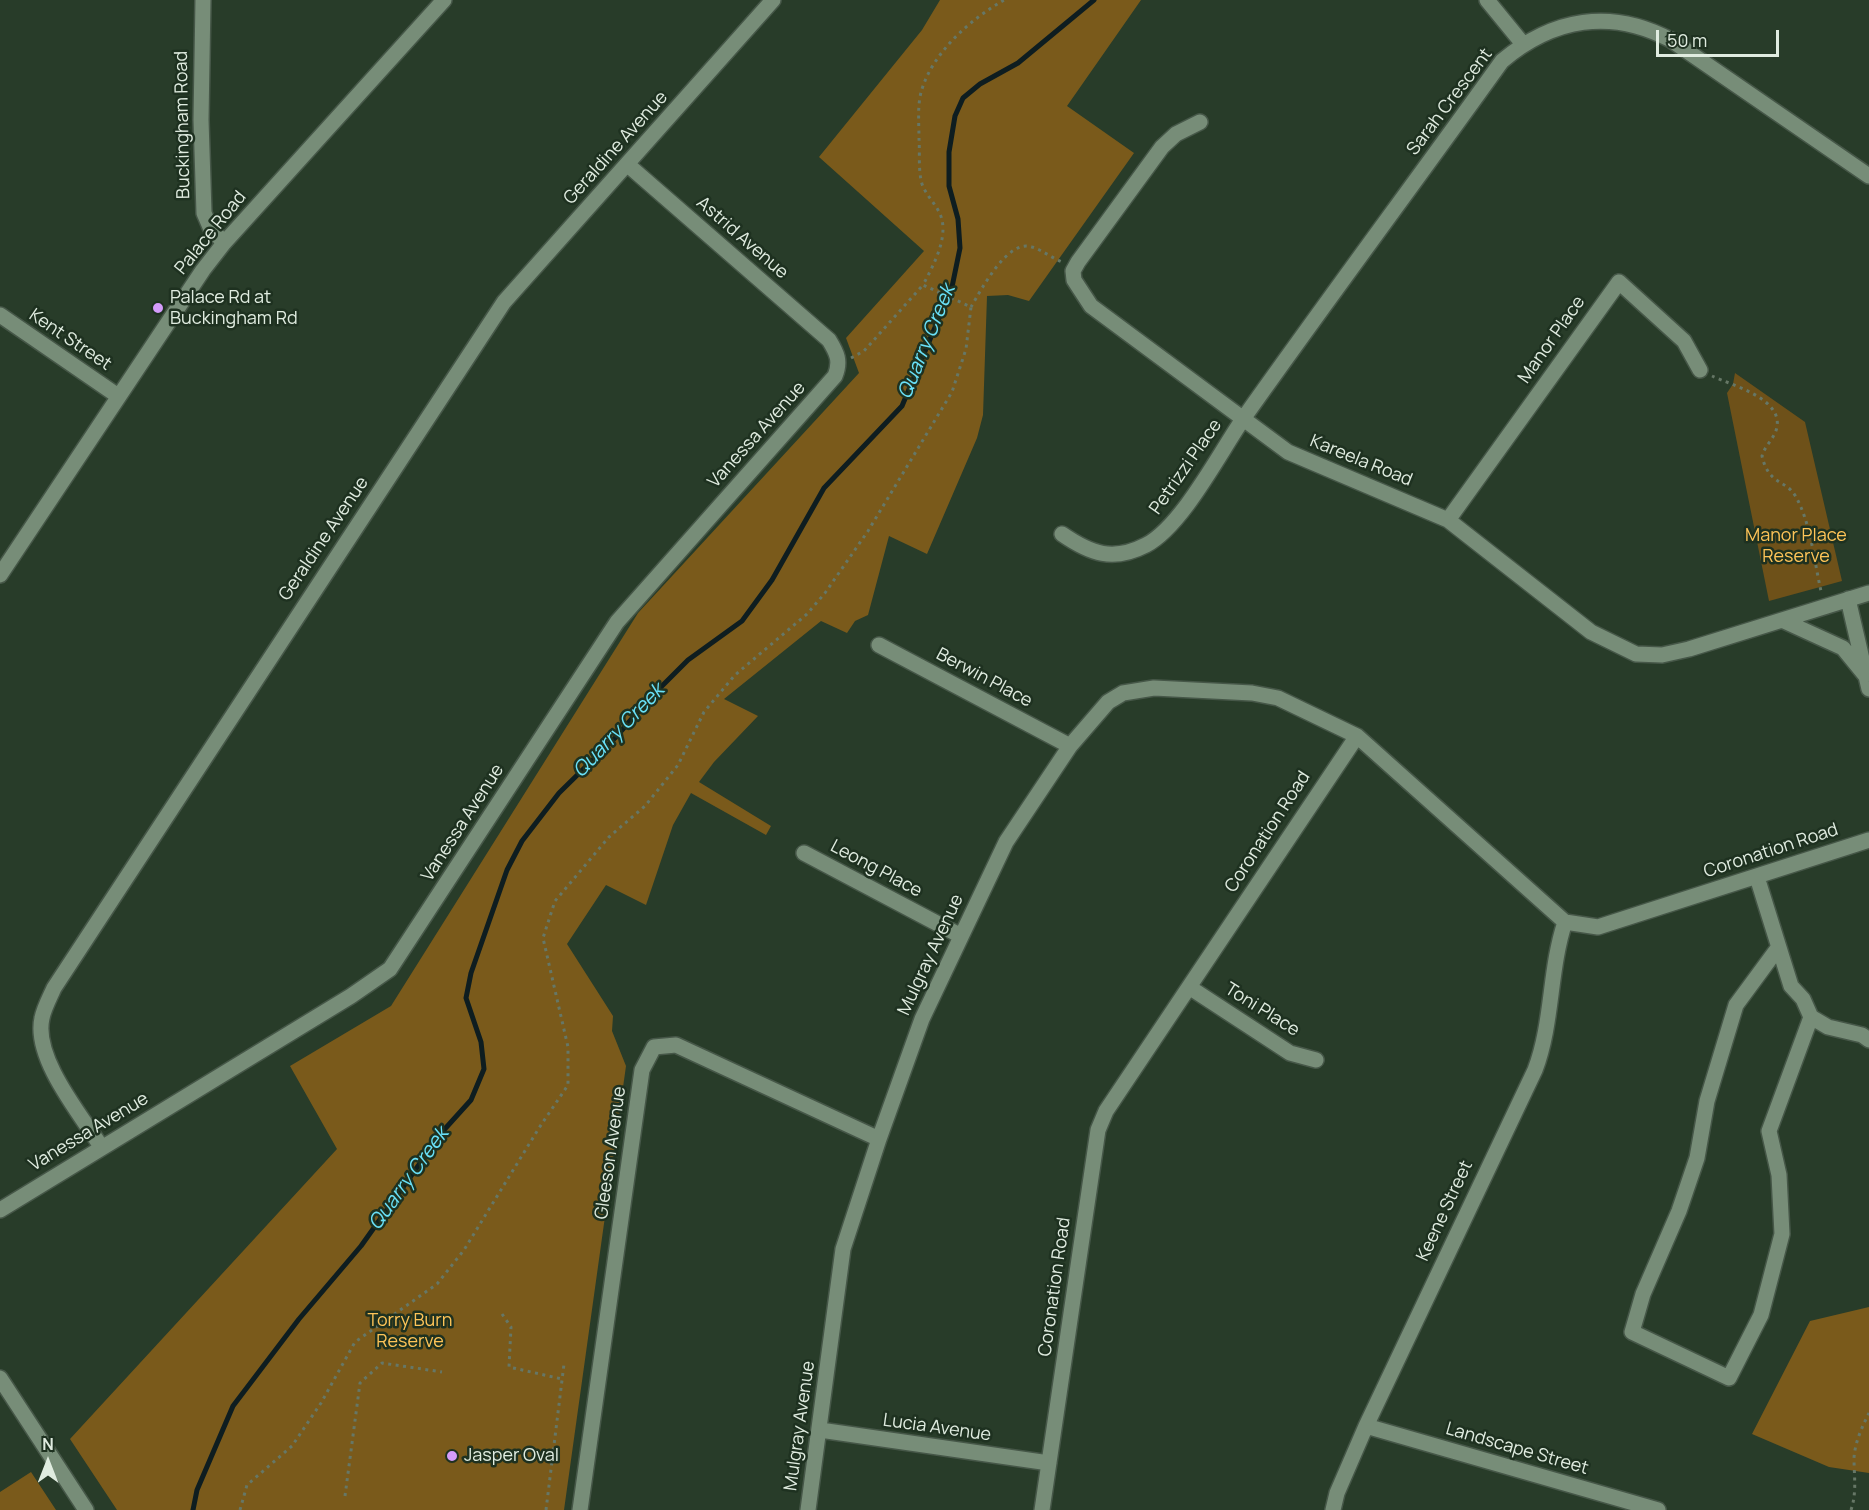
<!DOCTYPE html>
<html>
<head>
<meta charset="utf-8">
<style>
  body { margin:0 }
  #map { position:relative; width:1869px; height:1510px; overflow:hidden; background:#283c29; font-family:Manrope,sans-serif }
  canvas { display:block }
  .north { position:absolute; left:18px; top:1432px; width:60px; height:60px; -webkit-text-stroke:4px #1e3120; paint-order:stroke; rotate:0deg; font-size:16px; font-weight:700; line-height:24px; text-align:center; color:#e0ece0 }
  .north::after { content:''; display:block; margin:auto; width:21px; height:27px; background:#e0ece0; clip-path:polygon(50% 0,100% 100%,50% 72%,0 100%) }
  .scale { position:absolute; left:1656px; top:30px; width:123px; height:27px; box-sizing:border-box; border:3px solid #e0ece0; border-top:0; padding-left:8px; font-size:18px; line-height:21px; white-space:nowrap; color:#e0ece0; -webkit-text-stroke:4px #1e3120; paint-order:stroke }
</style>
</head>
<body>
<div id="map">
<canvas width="1869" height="1510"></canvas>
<div class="north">N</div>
<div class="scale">50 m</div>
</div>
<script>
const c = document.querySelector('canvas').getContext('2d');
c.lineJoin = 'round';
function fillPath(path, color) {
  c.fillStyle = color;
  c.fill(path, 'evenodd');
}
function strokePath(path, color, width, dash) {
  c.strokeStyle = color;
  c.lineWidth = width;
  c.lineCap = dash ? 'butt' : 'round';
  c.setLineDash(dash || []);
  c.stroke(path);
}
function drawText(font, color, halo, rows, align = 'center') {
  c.font = font + ' Manrope,sans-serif';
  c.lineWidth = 5;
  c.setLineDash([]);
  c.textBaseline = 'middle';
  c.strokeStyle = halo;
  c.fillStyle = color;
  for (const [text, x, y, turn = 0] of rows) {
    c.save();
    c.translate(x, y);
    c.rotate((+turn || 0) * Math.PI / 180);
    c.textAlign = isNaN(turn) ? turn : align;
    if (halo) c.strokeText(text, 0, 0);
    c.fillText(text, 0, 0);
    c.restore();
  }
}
fillPath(new Path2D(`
  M 1735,373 L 1805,422 L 1842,581 L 1769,601 L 1727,393 L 1733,384 Z`), '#6e5119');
fillPath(new Path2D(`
  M 940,0 L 1141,0 L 1067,106 L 1134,153 L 1029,301 L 1008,295 L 987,296 L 983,415 L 977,438 L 927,554 L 889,536 L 868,615 L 855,621 L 847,633 L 821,621 L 724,699 L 758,716 L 714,762 L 699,782 L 771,826 L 766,835 L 691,793 L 673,825 L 646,905 L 606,885 L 567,944 L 613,1016 L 612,1031 L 626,1066 L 564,1510 L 117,1510 L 70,1439 L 337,1149 L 290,1066 L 391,1006 L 638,613 L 859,373 L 846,338 L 924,251 L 819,157 L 922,30 Z
  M 1869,1307 L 1869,1473 L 1829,1467 L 1752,1434 L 1810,1321 Z
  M 31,1472 L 56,1510 L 0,1510 L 0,1492 Z`), '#7a5a1b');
strokePath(new Path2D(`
  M 193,1510 L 197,1490 L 233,1406 L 299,1319 L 361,1246 L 443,1131 L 471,1100 L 484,1069 L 481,1042 L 466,998 L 471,973 L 507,870 L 522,841 L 559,793 L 615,738 L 650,698 L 688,660 L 742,621 L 772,580 L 824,488 L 902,406 L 952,287 L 960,248 L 958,219 L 949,186 L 949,152 L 955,116 L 963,98 L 980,84 L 1018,63 L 1094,0`), '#0e1d20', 5);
const minor = new Path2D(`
  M 203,0 L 201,120 L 204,213 L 210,227 L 224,243
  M 1487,0 L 1523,44
  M 1200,122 L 1176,134 L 1162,147 L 1078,262 L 1073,271 L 1074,280 L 1091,306 L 1288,452 L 1448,520 L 1591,632 L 1636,654 L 1662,655 L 1689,649 L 1869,593
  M 0,315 L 118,396
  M 1448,520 L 1619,282 L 1684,341 L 1700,370
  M 1062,534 C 1091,554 1113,562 1146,545 C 1182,526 1219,454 1243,419 C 1328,299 1416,181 1502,61 C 1553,18 1611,8 1671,40 L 1869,176
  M 0,575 L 203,270 L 224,243 L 444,0
  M 1848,599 L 1869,689
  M 1784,621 L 1843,648 L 1865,675
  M 879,645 L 1070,746
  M 804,853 L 961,936
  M 1757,877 L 1791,986 L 1803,999 L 1811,1017 L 1828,1027 L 1862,1035 L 1869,1040
  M 1778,948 L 1736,1005 L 1707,1101 L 1697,1158 L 1679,1211 L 1643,1294 L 1632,1332 L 1729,1378 L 1761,1315 L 1782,1234 L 1779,1175 L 1769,1131 L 1811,1017
  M 1189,987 L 1290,1053 L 1316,1060
  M 102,1148 C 81,1115 33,1058 42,1018 C 44,1008 50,997 54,988 L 504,302 L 773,0
  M 0,1210 L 351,996 L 390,969 L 617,622 L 835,376 C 841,361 837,353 829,340 L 628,165
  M 0,1378 L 86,1510
  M 1366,1426 L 1658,1510
  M 820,1430 L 1049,1463
  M 580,1510 L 642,1070 L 654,1047 L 676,1045 L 879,1139
  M 808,1510 L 843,1249 L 879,1139 L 922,1019 L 1006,842 L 1070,746 L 1108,702 L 1123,693 L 1154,688 L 1252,693 L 1278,698 L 1357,736
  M 1042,1510 L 1098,1130 L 1106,1111 L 1357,736 L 1565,922 L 1598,927 L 1869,840
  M 1333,1510 L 1337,1493 L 1366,1426 L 1535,1070 C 1553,1023 1549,970 1565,922`);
strokePath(minor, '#465748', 18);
strokePath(new Path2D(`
  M 971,307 C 981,290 1008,238 1032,247 C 1042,250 1052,258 1062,262
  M 851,358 L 864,351 L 923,285
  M 1712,376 C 1731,385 1782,398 1777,427 C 1775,438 1765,445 1762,456 C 1769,486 1786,479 1796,497 C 1811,524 1814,561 1821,591
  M 502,1314 L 511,1327 L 509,1367 L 562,1379
  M 345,1496 L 360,1383 L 382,1363 L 442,1372
  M 240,1510 L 247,1485 L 292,1446 L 321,1403 L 355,1342 L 437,1284 L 464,1250 L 539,1128 L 568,1085 L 568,1047 L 543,938 L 555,901 L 609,837 L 645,806 L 678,765 L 704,712 L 735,675 L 807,614 L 825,593 L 868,531 L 952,392 L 966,349 L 971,307 L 923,285 C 933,266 951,234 939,212 C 934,202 926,195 922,184 C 918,170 920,153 919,139 C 919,123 917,104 922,89 C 934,51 971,19 1004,0
  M 546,1510 L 564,1364
  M 1851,1510 C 1857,1492 1854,1476 1854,1458 C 1855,1442 1862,1427 1869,1413`), '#676', 3, [3, 4.5]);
strokePath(minor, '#778d78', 15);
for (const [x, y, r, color] of [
  [158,308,6,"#d49cfb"],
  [452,1456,6,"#d49cfb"]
]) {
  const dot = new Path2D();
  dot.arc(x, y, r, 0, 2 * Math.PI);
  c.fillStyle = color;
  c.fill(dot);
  strokePath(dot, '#1e3120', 2);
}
drawText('18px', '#e0ece0', '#1e3120', [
  ["Sarah Crescent",1450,102,-53],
  ["Buckingham Road",183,125,-91],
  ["Geraldine Avenue",616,148,-48],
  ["Palace Road",211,233,-51],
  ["Astrid Avenue",742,238,41],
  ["Kent Street",70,340,34],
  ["Manor Place",1552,340,-55],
  ["Vanessa Avenue",757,435,-48],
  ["Kareela Road",1361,461,22],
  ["Petrizzi Place",1186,467,-55],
  ["Geraldine Avenue",324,539,-56],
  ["Berwin Place",984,678,28],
  ["Vanessa Avenue",463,823,-57],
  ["Coronation Road",1268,832,-57],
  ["Coronation Road",1771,851,-18],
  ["Leong Place",876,869,28],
  ["Mulgray Avenue",931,955,-65],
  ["Toni Place",1262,1010,32],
  ["Vanessa Avenue",89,1132,-31],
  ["Gleeson Avenue",611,1153,-82],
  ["Keene Street",1445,1211,-65],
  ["Coronation Road",1055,1287,-82],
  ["Mulgray Avenue",800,1426,-82],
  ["Lucia Avenue",937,1428,8],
  ["Landscape Street",1517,1449,16]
]);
drawText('18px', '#e0ece0', '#1e3120', [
  ["Palace Rd at",170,298],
  ["Buckingham Rd",170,319],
  ["Jasper Oval",464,1456]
], 'left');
drawText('18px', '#fec458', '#1e3120', [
  ["Manor Place",1796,536],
  ["Reserve",1796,557],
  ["Torry Burn",410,1321],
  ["Reserve",410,1342]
]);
drawText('italic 20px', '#69e1f8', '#1e3120', [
  ["Quarry Creek",927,342,-68],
  ["Quarry Creek",619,731,-46],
  ["Quarry Creek",409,1179,-54]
]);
</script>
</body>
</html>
